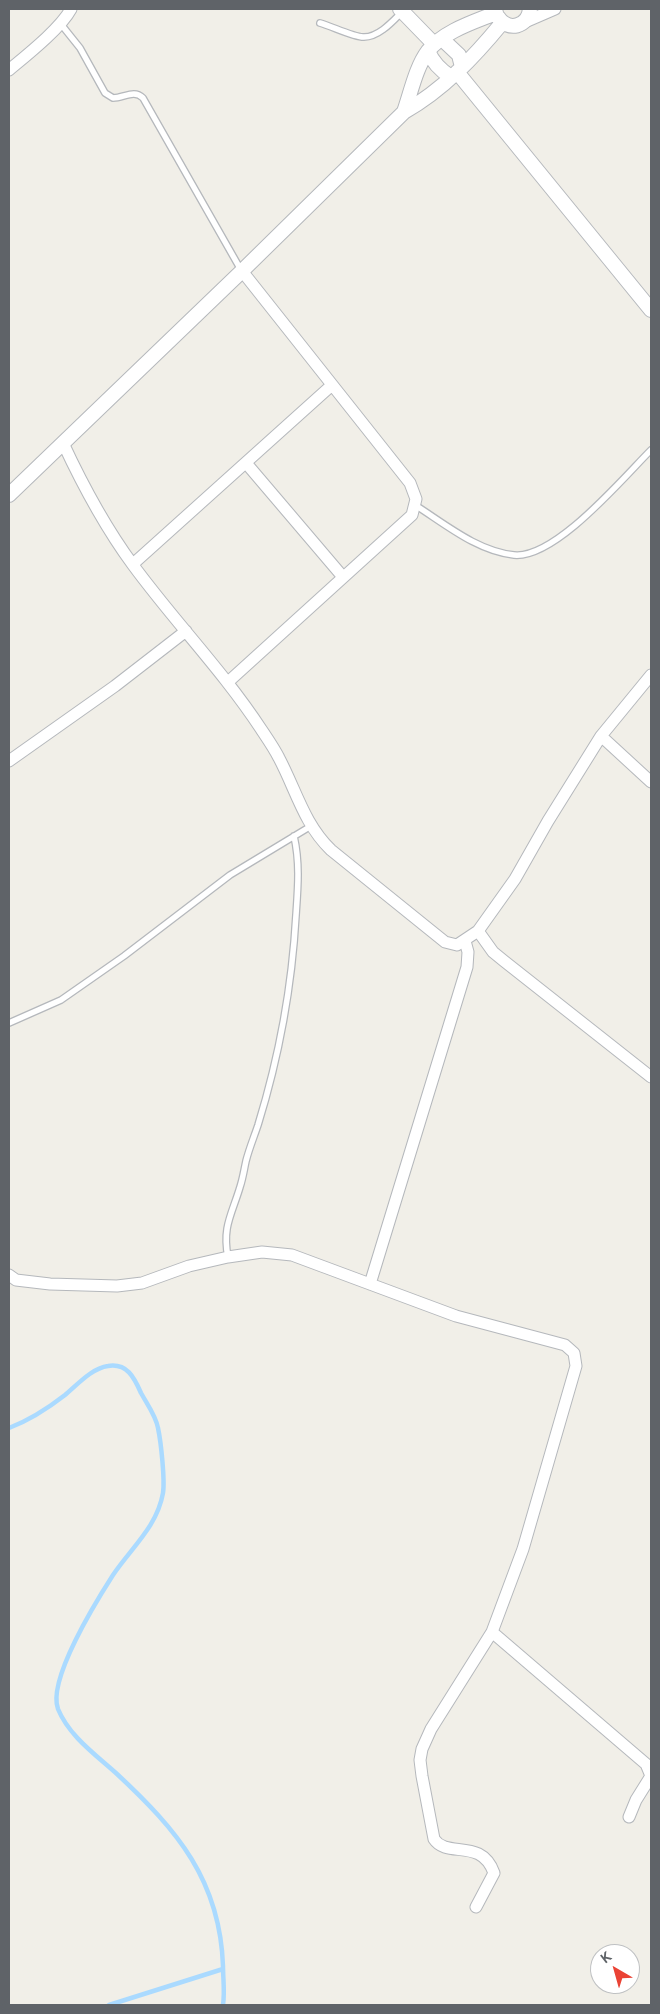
<!DOCTYPE html>
<html>
<head>
<meta charset="utf-8">
<style>
  body { margin:0 }
  #map { position:relative; width:660px; height:2014px; overflow:hidden; background:#f1efe8; font-family:Figtree,sans-serif }
  canvas { display:block }
  .frame { position:absolute; inset:0; border:10px solid #5f6368; pointer-events:none }
  .north { position:absolute; left:590px; top:1944px; width:50px; height:50px; box-sizing:border-box; background:#fff; border:1px solid #bfc1c3; border-radius:50%; rotate:322deg; font-size:14px; font-weight:700; line-height:20px; text-align:center; color:#5f6368 }
  .north::after { content:''; display:block; margin:auto; width:18px; height:22px; background:#ea4335; clip-path:polygon(50% 0,100% 100%,50% 72%,0 100%) }
</style>
</head>
<body>
<div id="map">
<canvas width="660" height="2014"></canvas>
<div class="frame"></div>
<div class="north">K</div>
</div>
<script>
const c = document.querySelector('canvas').getContext('2d');
c.lineJoin = 'round';
function strokePath(path, color, width, dash) {
  c.strokeStyle = color;
  c.lineWidth = width;
  c.lineCap = dash ? 'butt' : 'round';
  c.setLineDash(dash || []);
  c.stroke(path);
}
strokePath(new Path2D(`
  M 9,1428 C 30,1420 47,1409 65,1395 C 77,1385 92,1368 108,1366 C 127,1363 134,1377 141,1393 C 147,1404 156,1416 158,1428 C 161,1442 165,1480 163,1493 C 157,1527 131,1548 113,1575 C 97,1600 47,1680 58,1709 C 69,1736 96,1755 117,1774 C 177,1830 220,1880 223,1966 C 223,1979 225,1992 223,2005
  M 109,2005 L 223,1969`), '#aadaff', 4.5);
const service = new Path2D(`
  M 60,23 L 80,48 L 105,93 L 113,98 C 124,98 134,89 143,98 L 241,270
  M 320,23 C 331,26 356,38 364,37 C 379,37 393,21 402,12
  M 415,505 C 445,524 477,551 514,555 C 555,559 622,479 651,450
  M 9,1023 L 61,1000 L 124,956 L 230,875 L 311,826
  M 228,1257 C 222,1227 232,1214 240,1187 C 243,1178 244,1170 246,1161 C 249,1149 254,1137 258,1125 C 279,1057 292,986 296,915 C 298,887 300,863 294,836`);
const minor = new Path2D(`
  M 525,22 L 555,9
  M 9,70 C 27,55 60,29 71,9
  M 63,443 C 83,486 105,527 133,565 C 174,621 223,671 261,729 C 267,738 274,748 279,758 C 296,790 304,824 331,850 L 445,942 L 457,945 L 478,931 L 515,879 L 548,821 L 601,736 L 651,675
  M 246,463 L 343,577
  M 133,564 L 332,385
  M 228,682 L 412,515 L 416,499 L 410,483 L 242,271
  M 601,736 L 651,782
  M 9,761 L 115,686 L 186,631
  M 478,931 L 493,952 L 504,961 L 651,1077
  M 9,1275 L 16,1280 L 50,1284 L 117,1286 L 142,1283 L 189,1266 L 228,1257 L 262,1252 L 292,1255 L 456,1316 L 565,1345 L 574,1353 L 576,1366 L 523,1549 L 492,1632 L 431,1729 L 422,1749 L 420,1760 L 422,1776 L 434,1839 C 447,1859 481,1837 494,1873 L 476,1907
  M 370,1284 L 467,967 L 468,952 L 465,941
  M 492,1632 L 646,1764 L 651,1776 L 636,1800 L 629,1817`);
const tertiary = new Path2D(`
  M 400,9 L 434,44
  M 498,17 C 508,32 528,27 530,9
  M 442,39 L 459,55 L 462,67
  M 428,51 C 433,63 440,70 451,77
  M 457,72 L 651,310
  M 404,112 C 411,92 416,67 428,51 C 444,31 474,22 496,13
  M 9,495 L 242,271 L 404,112 C 443,90 474,57 502,23`);
strokePath(service, '#b5b8bc', 8);
strokePath(minor, '#b5b8bc', 13);
strokePath(tertiary, '#b5b8bc', 16);
strokePath(service, '#fff', 5.5);
strokePath(minor, '#fff', 11);
strokePath(tertiary, '#fff', 14);
</script>
</body>
</html>
